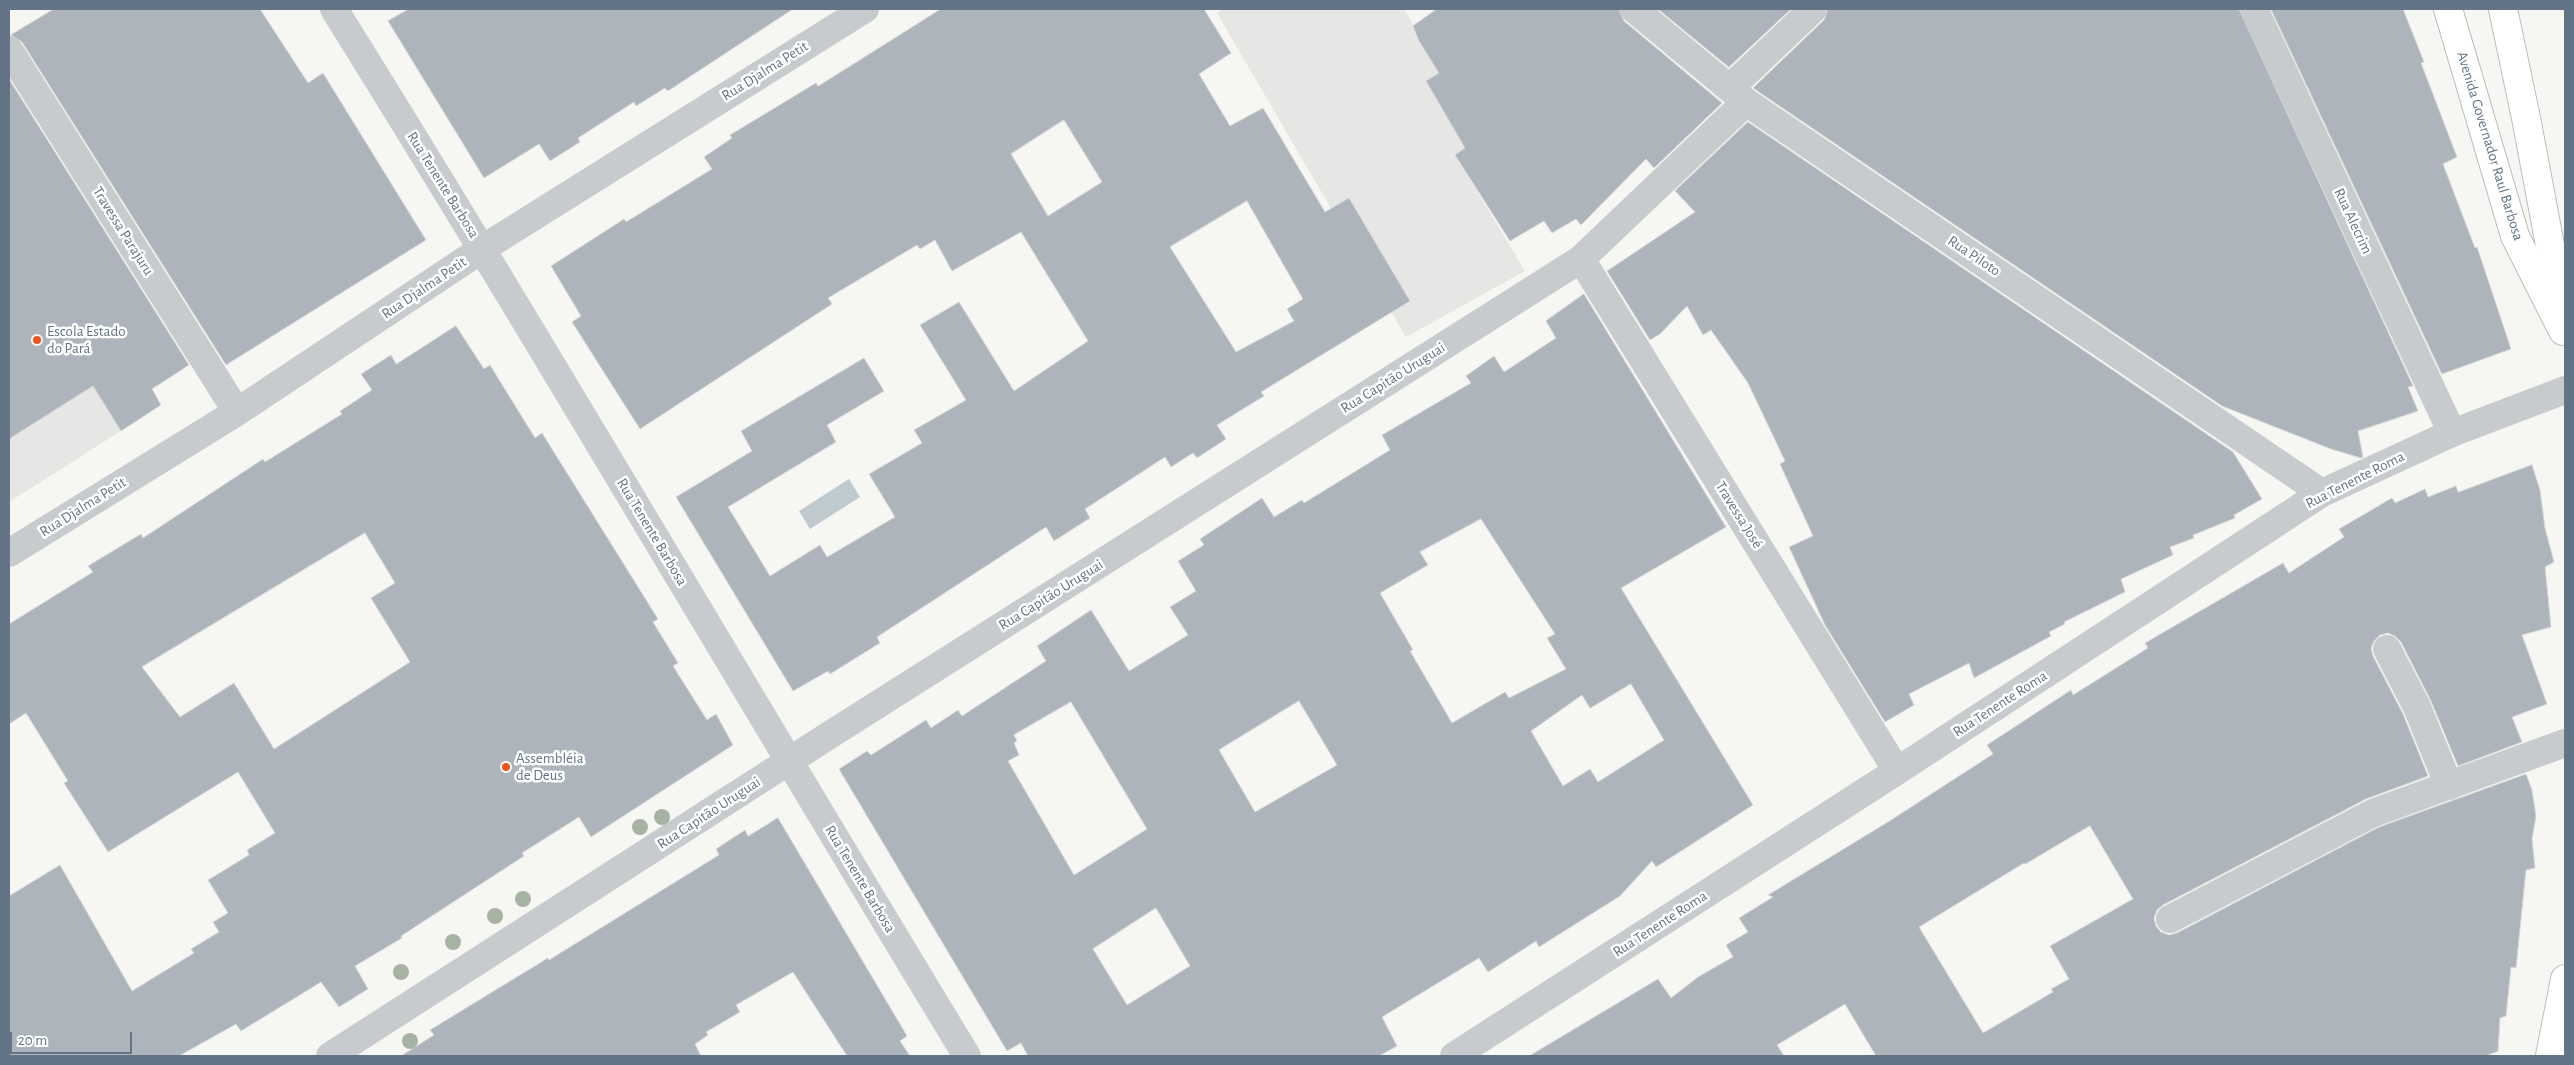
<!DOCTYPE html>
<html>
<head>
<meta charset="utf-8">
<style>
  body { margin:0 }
  #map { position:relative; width:2574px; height:1065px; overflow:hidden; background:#f6f6f2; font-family:"Alegreya Sans",sans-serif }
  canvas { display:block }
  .frame { position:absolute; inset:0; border:10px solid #627486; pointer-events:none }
  .scale { position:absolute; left:10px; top:1032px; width:122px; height:22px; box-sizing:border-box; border:2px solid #627486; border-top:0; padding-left:6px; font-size:15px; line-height:18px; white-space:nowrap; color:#627486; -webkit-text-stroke:4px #fff; paint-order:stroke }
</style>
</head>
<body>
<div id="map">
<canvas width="2574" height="1065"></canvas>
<div class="frame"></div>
<div class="scale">20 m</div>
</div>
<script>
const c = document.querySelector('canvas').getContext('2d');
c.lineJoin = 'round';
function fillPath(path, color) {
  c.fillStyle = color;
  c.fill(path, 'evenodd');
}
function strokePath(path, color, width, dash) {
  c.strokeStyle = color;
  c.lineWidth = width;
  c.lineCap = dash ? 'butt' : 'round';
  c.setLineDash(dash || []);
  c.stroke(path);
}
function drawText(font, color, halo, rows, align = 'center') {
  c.font = font + ' "Alegreya Sans",sans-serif';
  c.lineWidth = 5;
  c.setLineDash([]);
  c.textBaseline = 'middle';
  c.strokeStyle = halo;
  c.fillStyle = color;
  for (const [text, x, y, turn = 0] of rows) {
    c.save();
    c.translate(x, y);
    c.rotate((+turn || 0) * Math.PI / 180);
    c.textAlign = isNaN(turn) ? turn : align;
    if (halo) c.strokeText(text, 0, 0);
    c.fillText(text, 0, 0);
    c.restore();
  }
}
fillPath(new Path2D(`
  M 1224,9 L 1404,9 L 1482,143 L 1459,161 L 1525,271 L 1406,337 L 1217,13 Z
  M 9,249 L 121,431 L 9,502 Z`), '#e6e7e5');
fillPath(new Path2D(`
  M 849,479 L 860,497 L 810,529 L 799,511 Z`), '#bfcacf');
const building = new Path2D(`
  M 54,9 L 260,9 L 308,83 L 323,73 L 426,240 L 226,365 L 22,42 L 11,35 Z
  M 409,9 L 793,9 L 668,91 L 665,88 L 636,106 L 634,102 L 578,138 L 580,142 L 550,161 L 539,144 L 484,178 L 388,21 Z
  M 941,9 L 1204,9 L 1231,53 L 1199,74 L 1230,126 L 1263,108 L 1325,212 L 1349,198 L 1410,301 L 1261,392 L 1264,396 L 1217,425 L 1226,439 L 1197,458 L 1193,453 L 1171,467 L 1165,457 L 1085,509 L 1090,518 L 1054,541 L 1046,527 L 877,637 L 880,643 L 830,674 L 828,671 L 793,691 L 676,497 L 752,451 L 741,431 L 864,358 L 884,391 L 827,425 L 836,442 L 728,507 L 770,576 L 820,545 L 827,557 L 895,517 L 869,474 L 922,443 L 914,430 L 966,400 L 920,325 L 959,302 L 1014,391 L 1088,341 L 1021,232 L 952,271 L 935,240 L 920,249 L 917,245 L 828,298 L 832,304 L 640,429 L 572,322 L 581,316 L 551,266 L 624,219 L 626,222 L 712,169 L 704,157 L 732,138 L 730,135 L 816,83 L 818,86 ZM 1064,120 L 1102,182 L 1048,216 L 1011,154 ZM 1247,201 L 1303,299 L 1287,309 L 1294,321 L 1236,352 L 1170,247 Z
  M 1437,9 L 1619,9 L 1624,21 L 1722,103 L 1654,168 L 1646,159 L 1581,225 L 1576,219 L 1552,233 L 1544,221 L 1510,241 L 1455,155 L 1465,148 L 1426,81 L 1439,73 L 1419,41 L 1413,26 Z
  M 1658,9 L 1791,9 L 1729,67 Z
  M 1828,9 L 2239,9 L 2413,386 L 2408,387 L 2418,411 L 2358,431 L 2363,457 L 2361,458 L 2331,449 L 2222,406 L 1753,88 L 1824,20 Z
  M 2271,9 L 2403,9 L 2424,62 L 2421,63 L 2457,157 L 2443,164 L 2475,248 L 2477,247 L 2511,349 L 2442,374 Z
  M 9,79 L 189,365 L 152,389 L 161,405 L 121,431 L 93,386 L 9,439 Z
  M 1748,122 L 2233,452 L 2262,499 L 2234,515 L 2235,518 L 2193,535 L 2194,538 L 2170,547 L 2173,555 L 2121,579 L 2125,592 L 2064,622 L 2065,624 L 2049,632 L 2051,636 L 1974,678 L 1969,663 L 1909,694 L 1914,705 L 1885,722 L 1825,625 L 1789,547 L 1813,536 L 1780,464 L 1785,461 L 1748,383 L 1711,330 L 1703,335 L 1687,306 L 1660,334 L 1650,340 L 1607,271 L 1695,212 L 1675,191 Z
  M 1584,294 L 1726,527 L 1621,588 L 1753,805 L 1656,867 L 1652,861 L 1620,896 L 1539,947 L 1536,941 L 1488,972 L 1479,958 L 1382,1017 L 1397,1046 L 1379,1056 L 1028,1056 L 1021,1043 L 1007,1051 L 839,769 L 867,751 L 871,755 L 926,720 L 931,728 L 958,710 L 962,716 L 1046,661 L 1037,646 L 1091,610 L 1129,671 L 1188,635 L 1170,607 L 1196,591 L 1178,561 L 1204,545 L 1200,539 L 1262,498 L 1274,517 L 1302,500 L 1304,503 L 1390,450 L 1382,435 L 1471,383 L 1466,376 L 1494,356 L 1504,372 L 1556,338 L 1546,321 ZM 1481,519 L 1555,634 L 1547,638 L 1566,669 L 1509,698 L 1505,692 L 1452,723 L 1410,651 L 1413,650 L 1380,593 L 1428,565 L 1420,552 ZM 1631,684 L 1664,740 L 1598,782 L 1590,769 L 1563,786 L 1531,731 L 1582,695 L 1590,708 ZM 1299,701 L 1337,765 L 1255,812 L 1219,750 ZM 1071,702 L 1147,829 L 1074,875 L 1008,761 L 1019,755 L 1014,743 L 1017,741 L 1014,735 ZM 1156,908 L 1190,966 L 1127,1005 L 1093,949 Z
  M 456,326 L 484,369 L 490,365 L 535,438 L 542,433 L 658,619 L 653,622 L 678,663 L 673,666 L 707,720 L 716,714 L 733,745 L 591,837 L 579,817 L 522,853 L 524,856 L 401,936 L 402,938 L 355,966 L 368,989 L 339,1007 L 321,982 L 241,1031 L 236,1024 L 179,1056 L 9,1056 L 9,896 L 60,865 L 132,991 L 194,953 L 191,949 L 219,932 L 213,922 L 228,913 L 208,880 L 249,855 L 247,850 L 275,833 L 238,772 L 108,852 L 64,783 L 68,781 L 26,713 L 9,724 L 9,624 L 93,572 L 88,566 L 141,534 L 143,538 L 263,459 L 265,462 L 342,414 L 340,411 L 372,390 L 361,374 L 391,355 L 396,364 ZM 365,533 L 395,583 L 371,598 L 410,662 L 274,749 L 234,683 L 180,717 L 142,667 Z
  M 2532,465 L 2540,490 L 2545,528 L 2554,562 L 2545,567 L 2551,627 L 2522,635 L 2547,704 L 2512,717 L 2522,742 L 2458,766 L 2431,701 L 2401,642 L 2395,636 L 2388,633 L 2380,635 L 2374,641 L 2371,648 L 2373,656 L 2403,714 L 2428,776 L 2366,799 L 2163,905 L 2157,910 L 2154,918 L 2156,926 L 2161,932 L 2169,935 L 2177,933 L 2379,827 L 2526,774 L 2532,790 L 2536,816 L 2532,839 L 2535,868 L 2526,870 L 2516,968 L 2511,967 L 2506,1016 L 2500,1018 L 2498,1051 L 2486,1056 L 1876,1056 L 1845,1004 L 1777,1045 L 1784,1056 L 1529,1056 L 1658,979 L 1671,998 L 1698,977 L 1733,957 L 1726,945 L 1748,932 L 1739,918 L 1773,897 L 1768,895 L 1888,822 L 1993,754 L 1987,745 L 2071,690 L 2073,695 L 2148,648 L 2145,643 L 2283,563 L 2289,573 L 2344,537 L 2339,529 L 2392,498 L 2395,503 L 2425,489 L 2428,497 L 2456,486 L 2458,492 ZM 2090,826 L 2133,899 L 2050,946 L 2069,979 L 2051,989 L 2053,992 L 1983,1033 L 1919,927 L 2024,863 L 2025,864 Z
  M 778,818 L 907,1036 L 900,1041 L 910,1056 L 847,1056 L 793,972 L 736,1005 L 740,1012 L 706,1032 L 708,1035 L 695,1044 L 701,1056 L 401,1056 L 434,1035 L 430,1030 L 548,958 L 549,960 L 719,855 L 716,849 L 745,830 L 748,836 Z`);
fillPath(building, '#adb4bb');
strokePath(building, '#d7d7d5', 1);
const major = new Path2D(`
  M 2448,9 L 2515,236 L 2563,331`);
const highway = new Path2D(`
  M 2503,9 L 2526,118 L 2565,325
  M 2550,1056 L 2565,979`);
strokePath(major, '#b8bcc0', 30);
strokePath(highway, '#b9bcbf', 30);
strokePath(new Path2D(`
  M 334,9 C 550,355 755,708 967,1056
  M 1634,9 L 1746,102 L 2322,493
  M 2254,9 L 2452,433
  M 9,50 L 237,412
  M 1730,88 L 1813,9
  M 1581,259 L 1897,771
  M 9,553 L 237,412 L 482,249 L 865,9
  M 2387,649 L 2417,707 L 2449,786
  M 2170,919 L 2373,813 L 2565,743
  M 330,1056 L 828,736 L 1581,259 L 1746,102
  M 1454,1056 L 1897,771 L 2322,493 L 2452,433 L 2565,390`), '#c8cbce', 28);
strokePath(major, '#fff', 28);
strokePath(highway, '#fff', 28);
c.fillStyle = '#a7b3a2';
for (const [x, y] of [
  [662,817],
  [640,827],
  [523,899],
  [495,916],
  [453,942],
  [401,972],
  [410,1041]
]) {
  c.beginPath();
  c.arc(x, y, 8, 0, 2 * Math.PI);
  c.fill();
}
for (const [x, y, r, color] of [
  [37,340,5,"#f35115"],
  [506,767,5,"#f35115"]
]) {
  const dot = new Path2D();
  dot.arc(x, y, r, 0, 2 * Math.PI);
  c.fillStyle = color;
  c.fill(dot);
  strokePath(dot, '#fff', 2);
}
drawText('15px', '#627486', '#fff', [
  ["Rua Djalma Petit",765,71,-32],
  ["Avenida Governador Raul Barbosa",2490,146,73],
  ["Rua Tenente Barbosa",443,185,58],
  ["Rua Alecrim",2353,221,65],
  ["Travessa Parajuru",123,231,58],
  ["Rua Piloto",1974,256,34],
  ["Rua Djalma Petit",424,288,-34],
  ["Rua Capitão Uruguai",1393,378,-32],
  ["Rua Tenente Roma",2355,480,-27],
  ["Rua Djalma Petit",83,507,-32],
  ["Travessa José",1739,515,58],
  ["Rua Tenente Barbosa",652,532,59],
  ["Rua Capitão Uruguai",1051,595,-32],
  ["Rua Tenente Roma",2000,704,-33],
  ["Rua Capitão Uruguai",709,813,-33],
  ["Rua Tenente Barbosa",860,879,59],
  ["Rua Tenente Roma",1660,924,-33]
]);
drawText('15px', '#627486', '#fff', [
  ["Escola Estado",47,331],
  ["do Pará",47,348],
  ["Assembléia",516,758],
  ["de Deus",516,775]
], 'left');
</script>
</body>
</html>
